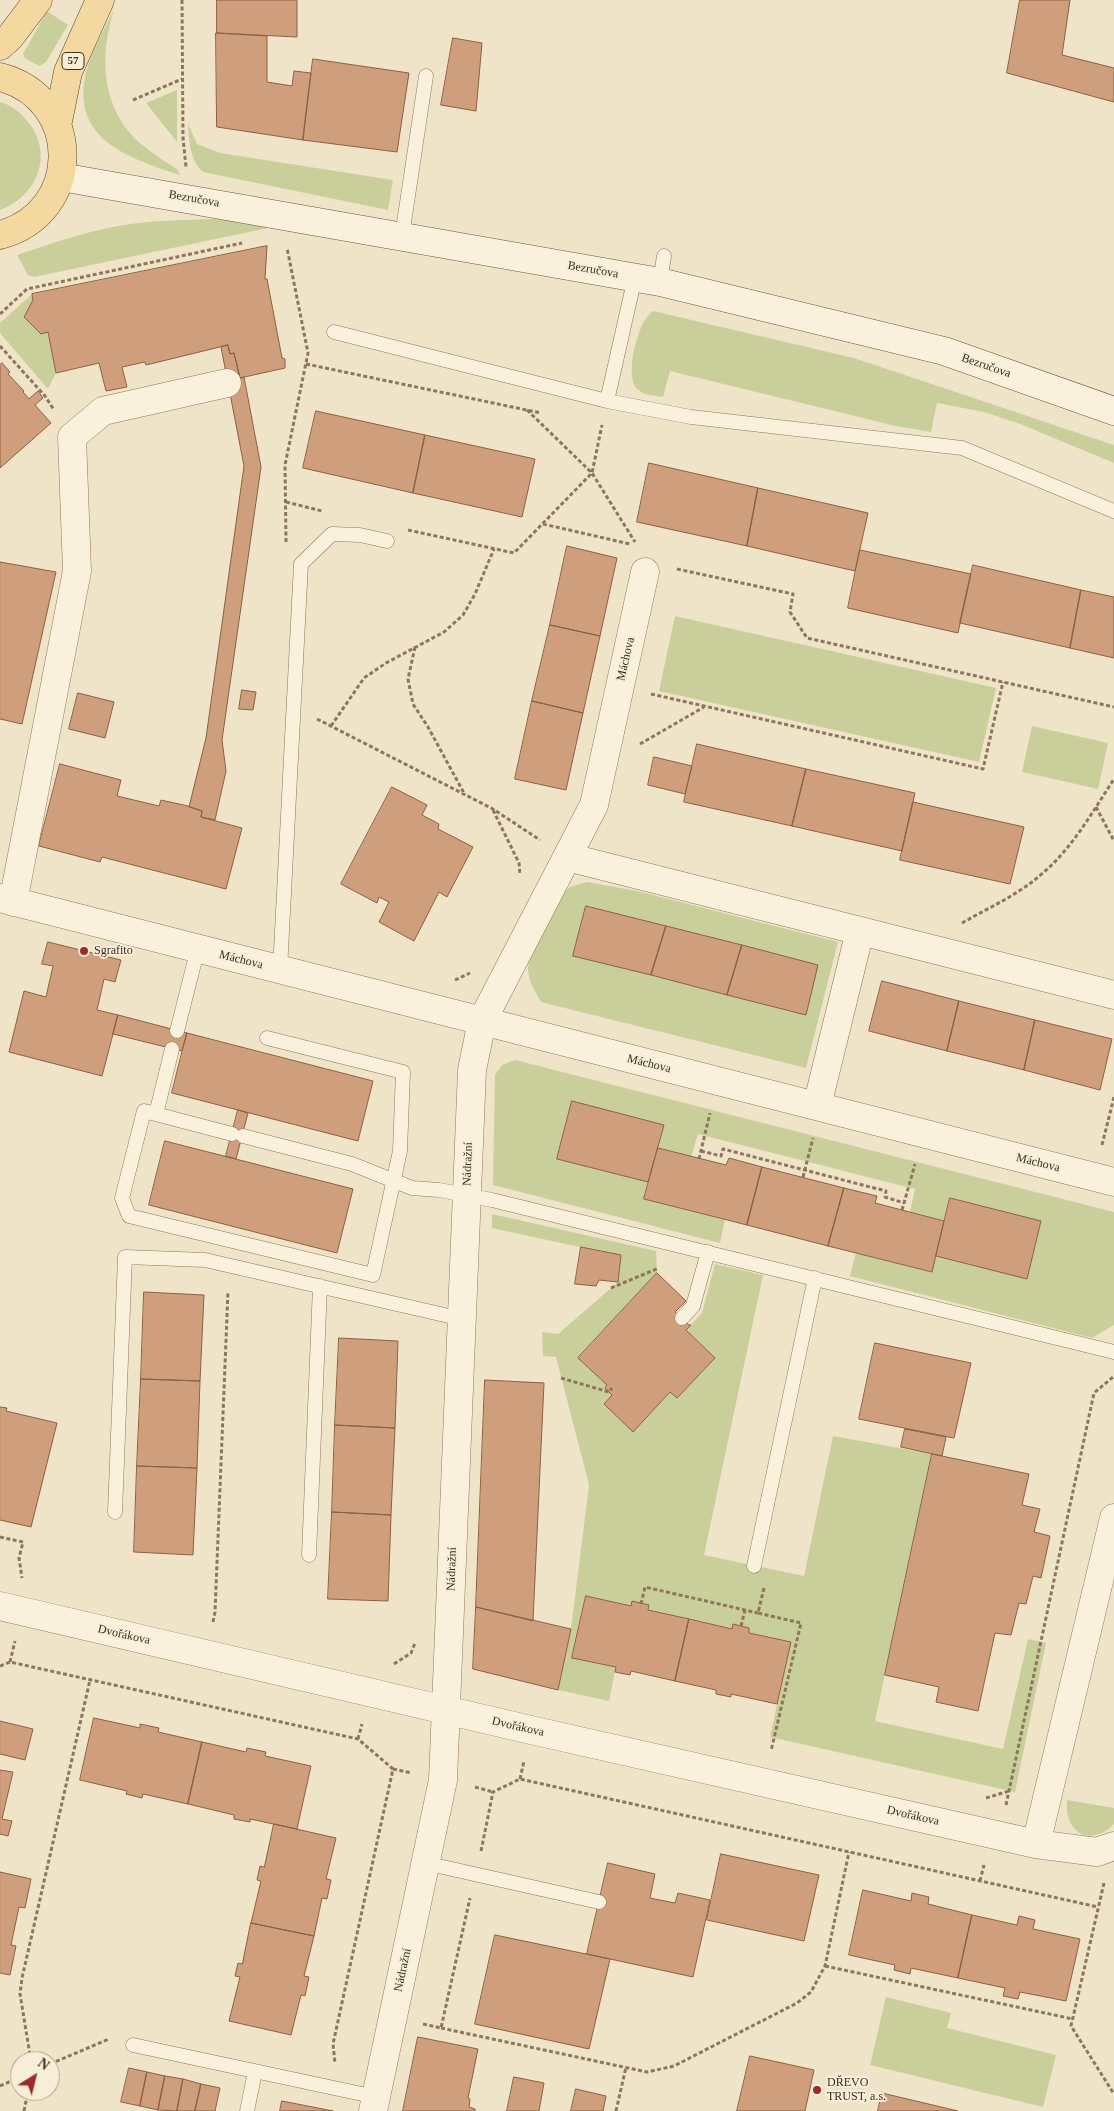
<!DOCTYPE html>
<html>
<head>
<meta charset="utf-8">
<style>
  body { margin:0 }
  #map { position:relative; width:1114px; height:2111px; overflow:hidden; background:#f0e4c8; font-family:"Times New Roman",serif }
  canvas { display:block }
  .north { position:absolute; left:10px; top:2051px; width:50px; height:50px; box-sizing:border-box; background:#f7eed8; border:1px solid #ada18e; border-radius:50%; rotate:36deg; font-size:14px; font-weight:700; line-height:20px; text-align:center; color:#3d2e20 }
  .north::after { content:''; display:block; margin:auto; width:18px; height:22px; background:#9e2a2b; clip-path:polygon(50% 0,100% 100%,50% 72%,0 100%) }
</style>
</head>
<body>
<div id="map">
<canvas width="1114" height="2111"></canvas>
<div class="north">N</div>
</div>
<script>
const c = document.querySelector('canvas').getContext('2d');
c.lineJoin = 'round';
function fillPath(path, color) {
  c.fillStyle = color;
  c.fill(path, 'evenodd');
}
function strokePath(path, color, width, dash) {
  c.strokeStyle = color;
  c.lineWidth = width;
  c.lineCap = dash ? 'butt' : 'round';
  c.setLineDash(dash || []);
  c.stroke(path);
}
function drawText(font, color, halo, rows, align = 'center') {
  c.font = font + ' "Times New Roman",serif';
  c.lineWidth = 4;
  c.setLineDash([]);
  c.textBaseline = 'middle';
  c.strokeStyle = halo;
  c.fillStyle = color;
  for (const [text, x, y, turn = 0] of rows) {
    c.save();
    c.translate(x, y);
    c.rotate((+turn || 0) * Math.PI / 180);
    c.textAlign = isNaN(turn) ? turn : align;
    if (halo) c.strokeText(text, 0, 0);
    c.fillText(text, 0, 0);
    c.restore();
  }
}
fillPath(new Path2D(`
  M 114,10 C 99,56 101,110 141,144 C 152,153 166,162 178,170 L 180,175 C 122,156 65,136 89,62 C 96,44 105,27 114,10 Z
  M 47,11 L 68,25 L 46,62 L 39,66 L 25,58 L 23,54 Z
  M 177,90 L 177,142 L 146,103 Z
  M 0,102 C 12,105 21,113 28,122 C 55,155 36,197 0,210 Z
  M 188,124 L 197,144 L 220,153 L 393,180 L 388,210 L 203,172 C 190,161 189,140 188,124 Z
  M 219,219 L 273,222 L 268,228 L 34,277 L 28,275 L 17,255 C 50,244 84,232 118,226 C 151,220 185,220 219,219 Z
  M 32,294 L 33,300 L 24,317 L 41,334 L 48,332 L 56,373 L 48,389 L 0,333 L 0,323 Z
  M 653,311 L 854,358 L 1114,445 L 1114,463 L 1020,424 L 984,412 L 937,403 L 931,432 L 896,426 L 670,371 L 663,397 C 655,396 643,395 637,389 C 624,375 638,320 653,311 Z
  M 675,616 L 996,688 L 979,762 L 659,691 Z
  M 1032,726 L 1108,743 L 1098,789 L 1022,772 Z
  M 587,882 L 637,891 L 838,942 L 806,1068 L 541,1002 C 535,991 529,982 528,970 C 527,955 554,900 566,890 C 572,885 580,884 587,882 Z
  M 515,1060 L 1114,1212 L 1114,1325 L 1092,1338 L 850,1276 L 856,1253 L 931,1272 L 936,1256 L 1027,1279 L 1041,1221 L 950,1198 L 944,1221 L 910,1212 L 915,1189 L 698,1134 L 691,1157 L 658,1148 L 663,1125 L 573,1102 L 558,1159 L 648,1182 L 644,1199 L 725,1220 L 720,1243 L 493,1185 L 495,1075 L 502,1065 Z
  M 492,1214 L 656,1251 L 657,1273 L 578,1358 L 607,1385 L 619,1388 L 604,1404 L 633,1432 L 670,1392 L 677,1398 L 715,1358 L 686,1330 L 702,1313 L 715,1264 L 763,1275 L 704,1555 L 804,1576 L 833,1436 L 932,1454 L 875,1721 L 1003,1749 L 1028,1639 L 1046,1643 L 1015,1792 L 770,1737 L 791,1642 L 749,1633 L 749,1628 L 733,1624 L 732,1629 L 648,1610 L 649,1605 L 631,1606 L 586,1596 L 572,1657 L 616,1667 L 609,1701 L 558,1690 L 571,1629 L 589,1485 L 556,1357 L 543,1356 L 542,1332 L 558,1334 L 618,1282 L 621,1256 L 492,1228 Z
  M 1067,1800 L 1114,1808 L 1114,1824 C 1090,1848 1064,1833 1067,1800 Z
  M 886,1997 L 951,2013 L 947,2028 L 1056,2055 L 1043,2107 L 870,2065 Z`), '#c9cf9b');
const building = new Path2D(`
  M 217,0 L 297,0 L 297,37 L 217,33 Z
  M 1020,0 L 1070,0 L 1062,55 L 1114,68 L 1114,102 L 1007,73 Z
  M 216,33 L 267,36 L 267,82 L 292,86 L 294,71 L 311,73 L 303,140 L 217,127 Z
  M 453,38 L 482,43 L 476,111 L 441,105 Z
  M 313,59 L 409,73 L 397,152 L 303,140 Z
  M 267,246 L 265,279 L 267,279 L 282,358 L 285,359 L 285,368 L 240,378 L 234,353 L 230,354 L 228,345 L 146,365 L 145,362 L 122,367 L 127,387 L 106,391 L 99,363 L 56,373 L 48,332 L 41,334 L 24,317 L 33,300 L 32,294 Z
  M 228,345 L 230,354 L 234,353 L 240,378 L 244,377 L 261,467 L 222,740 L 226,771 L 215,820 L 201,817 L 202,811 L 189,807 L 206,738 L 244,466 L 221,347 Z
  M 2,363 L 10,372 L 8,374 L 24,391 L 23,392 L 29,399 L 38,391 L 43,398 L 35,405 L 51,423 L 0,468 L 0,365 Z
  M 316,411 L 425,435 L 413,493 L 303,468 Z
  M 425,435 L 535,459 L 522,517 L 413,493 Z
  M 649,463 L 758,488 L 747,546 L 637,522 Z
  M 758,488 L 868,513 L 855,571 L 747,546 Z
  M 567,546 L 617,558 L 600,636 L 550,625 Z
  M 860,550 L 971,574 L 958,633 L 848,608 Z
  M 0,562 L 56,572 L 22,724 L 0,719 Z
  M 973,565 L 1081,590 L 1070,648 L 960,623 Z
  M 1081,590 L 1114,597 L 1114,658 L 1070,648 Z
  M 550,625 L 600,636 L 583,713 L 532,701 Z
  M 242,690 L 256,692 L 253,710 L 239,709 Z
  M 78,693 L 114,702 L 105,738 L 69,729 Z
  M 532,701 L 583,713 L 566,790 L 515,779 Z
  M 697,744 L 806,769 L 792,826 L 684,802 Z
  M 654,757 L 692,766 L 685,794 L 648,785 Z
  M 60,764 L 121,780 L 117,796 L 159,806 L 161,800 L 188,806 L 202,811 L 201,817 L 242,828 L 226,889 L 102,857 L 100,862 L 39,846 Z
  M 806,769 L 915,793 L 902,851 L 792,826 Z
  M 392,787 L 427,805 L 422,815 L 439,824 L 438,829 L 473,847 L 447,897 L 439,892 L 414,941 L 379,922 L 389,902 L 379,897 L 377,903 L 341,884 Z
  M 913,802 L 1024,827 L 1010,884 L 900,860 Z
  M 586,906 L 666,926 L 651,975 L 573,956 Z
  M 666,926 L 742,945 L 727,995 L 651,975 Z
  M 48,942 L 121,960 L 115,982 L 104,979 L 97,1010 L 118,1015 L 102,1076 L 9,1052 L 24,991 L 46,997 L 53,966 L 42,964 Z
  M 742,945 L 818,965 L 806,1015 L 727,995 Z
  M 882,981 L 959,1001 L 947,1051 L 869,1031 Z
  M 959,1001 L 1035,1020 L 1024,1070 L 947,1051 Z
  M 118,1015 L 187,1033 L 182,1051 L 113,1034 Z
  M 1035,1020 L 1112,1039 L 1100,1090 L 1024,1070 Z
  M 187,1033 L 373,1081 L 358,1141 L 172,1093 Z
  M 572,1101 L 664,1125 L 648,1182 L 557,1159 Z
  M 238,1110 L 248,1113 L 236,1159 L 226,1156 Z
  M 165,1141 L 353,1189 L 337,1253 L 149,1205 Z
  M 658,1148 L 726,1165 L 729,1158 L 762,1167 L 747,1225 L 644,1199 Z
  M 762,1167 L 844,1188 L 828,1246 L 747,1225 Z
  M 844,1188 L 877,1196 L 875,1203 L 944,1221 L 932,1272 L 828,1246 Z
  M 950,1198 L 1041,1221 L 1027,1279 L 936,1256 Z
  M 581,1247 L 621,1255 L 618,1282 L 599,1280 L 596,1286 L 575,1284 Z
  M 657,1273 L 686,1301 L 675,1312 L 689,1325 L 691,1325 L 686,1330 L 715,1358 L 677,1398 L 670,1392 L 633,1432 L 604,1404 L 612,1395 L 605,1388 L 607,1385 L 578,1358 Z
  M 144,1292 L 204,1295 L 200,1381 L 141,1379 Z
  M 339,1338 L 398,1341 L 395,1428 L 335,1425 Z
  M 875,1343 L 971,1363 L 954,1438 L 859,1419 Z
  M 141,1379 L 200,1381 L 197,1468 L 137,1466 Z
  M 485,1380 L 544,1383 L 533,1621 L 476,1607 Z
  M 0,1407 L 7,1408 L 6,1411 L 57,1423 L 31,1527 L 0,1520 Z
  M 335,1425 L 395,1428 L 391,1515 L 332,1512 Z
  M 905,1429 L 946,1437 L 942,1456 L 901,1447 Z
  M 932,1454 L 1029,1474 L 1022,1505 L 1040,1509 L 1034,1532 L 1050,1536 L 1041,1578 L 1033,1576 L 1026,1604 L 1019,1603 L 1011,1635 L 995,1633 L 978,1711 L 936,1702 L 939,1687 L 885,1675 Z
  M 137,1466 L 197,1468 L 193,1555 L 134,1552 Z
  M 332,1512 L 391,1515 L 388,1601 L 328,1599 Z
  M 586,1596 L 631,1606 L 632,1601 L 649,1605 L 648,1610 L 689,1619 L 675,1681 L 631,1671 L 630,1675 L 615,1672 L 616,1667 L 572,1658 Z
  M 476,1607 L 571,1629 L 558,1690 L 473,1669 Z
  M 689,1619 L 732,1629 L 733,1624 L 749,1628 L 749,1633 L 791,1642 L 777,1704 L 731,1694 L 731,1697 L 716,1694 L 716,1690 L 675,1681 Z
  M 94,1718 L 140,1728 L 140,1724 L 159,1728 L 158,1732 L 202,1742 L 188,1804 L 143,1794 L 142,1798 L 126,1794 L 127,1791 L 80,1780 Z
  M 0,1721 L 33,1729 L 25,1760 L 0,1754 Z
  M 202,1742 L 246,1752 L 247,1748 L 266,1752 L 265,1756 L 311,1766 L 297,1829 L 250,1819 L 250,1822 L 234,1819 L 234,1815 L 188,1804 Z
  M 0,1770 L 13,1772 L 2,1819 L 12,1821 L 8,1836 L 0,1834 Z
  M 274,1824 L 336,1838 L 326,1879 L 331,1880 L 327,1899 L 322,1898 L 314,1936 L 251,1923 L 261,1881 L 257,1880 L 260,1866 L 264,1867 Z
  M 721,1854 L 819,1875 L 804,1941 L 707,1920 Z
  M 608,1863 L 655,1874 L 650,1898 L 675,1903 L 678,1893 L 710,1900 L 693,1977 L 587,1954 Z
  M 0,1872 L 31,1879 L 25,1908 L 19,1907 L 11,1945 L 16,1946 L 10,1975 L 0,1973 Z
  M 863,1890 L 911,1901 L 912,1893 L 929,1897 L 928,1904 L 972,1915 L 958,1978 L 911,1968 L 910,1974 L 894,1970 L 895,1965 L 849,1955 Z
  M 972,1915 L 1017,1925 L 1019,1916 L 1035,1920 L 1033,1929 L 1080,1939 L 1066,2001 L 1020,1992 L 1018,1999 L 1003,1996 L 1005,1988 L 958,1978 Z
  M 251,1923 L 314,1936 L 304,1976 L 309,1977 L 305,1996 L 301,1995 L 291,2035 L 229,2021 L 240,1977 L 235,1976 L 238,1963 L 242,1964 Z
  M 495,1935 L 610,1959 L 589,2049 L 475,2024 Z
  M 418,2037 L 478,2049 L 468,2098 L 470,2099 L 469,2107 L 475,2109 L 475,2111 L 403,2111 Z
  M 750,2056 L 814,2070 L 805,2111 L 737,2111 Z
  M 129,2068 L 147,2072 L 140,2106 L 121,2102 Z
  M 147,2072 L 165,2076 L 158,2110 L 140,2106 Z
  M 165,2076 L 183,2079 L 177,2111 L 158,2110 Z
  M 514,2077 L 544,2083 L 539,2111 L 507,2111 Z
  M 183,2079 L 201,2084 L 195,2111 L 177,2111 Z
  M 201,2084 L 220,2088 L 215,2111 L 195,2111 Z
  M 576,2089 L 606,2096 L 603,2111 L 571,2111 Z
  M 882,2093 L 958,2111 L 878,2111 Z
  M 282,2101 L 333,2111 L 280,2111 Z`);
fillPath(building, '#cf9f7d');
strokePath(building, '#8d5f41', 1);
const lane = new Path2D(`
  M 402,236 L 426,76
  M 660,282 L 664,256
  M 334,332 L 607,401 L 691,417 L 962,448 L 1114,511
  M 607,401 L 635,277
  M 280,970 L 301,564 L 332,534 L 360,535 L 387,541
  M 177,1031 L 198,948
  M 156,1114 L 172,1049
  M 232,1134 L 144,1111 L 122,1198 L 129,1216 L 373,1275 L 400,1151 L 403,1072 L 267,1038
  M 243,1136 L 352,1164 L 412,1188 L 439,1190 L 492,1200 L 1114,1352
  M 682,1318 L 693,1306 L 708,1252
  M 115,1512 L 125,1257 L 205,1260 L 462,1319
  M 309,1555 L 320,1286
  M 754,1566 L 815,1278
  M 425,1863 L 599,1902
  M 133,2045 L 376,2097
  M 247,2111 L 255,2072`);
const street = new Path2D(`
  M 567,857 L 1114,995
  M 0,898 L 1114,1182
  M 13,902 L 77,571 L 72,437 L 103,411 L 227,383
  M 817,1106 L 860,931
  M 0,1606 L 531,1730 L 1036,1844 L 1097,1852 L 1114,1846
  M 1036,1844 L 1114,1518
  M 373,2111 L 443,1780 L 472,1070 L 482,1021 L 594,805 L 645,572`);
const secondary = new Path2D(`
  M 61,177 L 660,282 L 944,351 L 1114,411`);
const primary = new Path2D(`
  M 0,46 L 10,37 L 38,0
  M 0,77 C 84,99 83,213 0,235
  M 57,126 L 68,72 L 100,0`);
strokePath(lane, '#8d765c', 15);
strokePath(street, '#8d765c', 29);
strokePath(secondary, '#6f573f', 29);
strokePath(primary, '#5b4430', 29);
strokePath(new Path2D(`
  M 182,0 L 183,138 L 186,167
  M 133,100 L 182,79
  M 0,314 L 27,289 L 242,243
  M 0,346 L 45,396 L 54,410
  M 306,364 L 541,413
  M 527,410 L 592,473 L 635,542
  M 286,502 L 322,511
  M 543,524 L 630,544
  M 408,530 L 514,553 L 592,473 L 602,425
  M 286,542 L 285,465 L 308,353 L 287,248
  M 677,569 L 793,594 L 790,612 L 807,638 L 1114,707
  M 415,647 L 408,679 L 413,704 L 428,727 L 465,795
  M 651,694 L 983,769 L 1003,682
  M 317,719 L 493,809 L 540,840
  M 331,726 L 364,678 L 386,663 L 444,632 L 463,615 L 475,594 L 494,549
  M 640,744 L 704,707
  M 1096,807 L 1114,841
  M 493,810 L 519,863 L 520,875
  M 962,923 C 990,907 1020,894 1044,872 C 1073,847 1093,811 1114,779
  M 455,980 L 470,973
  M 1102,1145 L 1114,1097
  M 701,1151 L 721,1156 L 723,1149 L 886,1191 L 885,1197 L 904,1203
  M 699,1159 L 710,1113
  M 803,1177 L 813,1138
  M 902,1210 L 915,1164
  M 611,1288 L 659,1268
  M 561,1378 L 609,1392 L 612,1388
  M 0,1537 L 23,1542 L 19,1558 L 22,1578
  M 764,1588 L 758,1613 L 801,1623 L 771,1751
  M 641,1604 L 645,1587 L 758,1613
  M 213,1622 L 215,1612 L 228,1291
  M 741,1626 L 745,1610
  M 10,1662 L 15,1641
  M 394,1664 L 411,1653 L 415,1643
  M 0,1666 L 10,1662 L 358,1739 L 393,1769 L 333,2044 L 335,2063
  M 358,1739 L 362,1724
  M 393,1769 L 412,1773
  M 520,1779 L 524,1761
  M 475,1787 L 493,1792
  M 986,1798 L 1009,1791
  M 1006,1805 L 1094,1393 L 1113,1377
  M 481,1851 L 493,1792 L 520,1779 L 1098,1907
  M 980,1881 L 984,1865
  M 1104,1883 L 1071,2026 L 1114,2094
  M 825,1966 L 1073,2019
  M 423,2024 L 441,2028 L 470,1898
  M 441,2028 L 647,2072 L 674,2066 L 797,2003 L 811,1992 L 825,1966 L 849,1852
  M 31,2061 L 20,1994 L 22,1978 L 90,1680
  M 50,2064 L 109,2039
  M 0,2086 L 20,2077
  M 24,2111 L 28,2091
  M 616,2111 L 626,2067`), '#8d765c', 3, [4, 2.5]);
strokePath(lane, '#faf1dc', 14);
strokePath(street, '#faf1dc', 28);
strokePath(secondary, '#faf1dc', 28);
strokePath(primary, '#f3d9a0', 28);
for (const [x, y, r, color] of [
  [84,951,5,"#9e2a2b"],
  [817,2090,5,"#9e2a2b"]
]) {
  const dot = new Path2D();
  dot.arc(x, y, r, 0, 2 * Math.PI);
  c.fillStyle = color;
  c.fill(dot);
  strokePath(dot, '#f7eed8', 2);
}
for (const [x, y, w] of [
  [73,61,22]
]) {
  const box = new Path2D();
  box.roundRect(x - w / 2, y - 8.5, w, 17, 4);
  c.fillStyle = '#f7eed8';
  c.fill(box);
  strokePath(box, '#3d2e20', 1);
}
drawText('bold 11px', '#3d2e20', null, [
  ["57",73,61]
]);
drawText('12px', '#3d2e20', '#f7eed8', [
  ["Bezručova",194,199,10],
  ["Bezručova",593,270,10],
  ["Bezručova",986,366,19],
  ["Máchova",626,659,-77],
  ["Máchova",241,960,14],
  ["Máchova",649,1064,14],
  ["Máchova",1038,1163,14],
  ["Nádražní",468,1164,-88],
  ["Nádražní",452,1569,-88],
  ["Dvořákova",124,1635,13],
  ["Dvořákova",518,1727,13],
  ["Dvořákova",913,1816,13],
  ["Nádražní",403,1970,-78]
]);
drawText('12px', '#3d2e20', '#f7eed8', [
  ["Sgrafito",94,951],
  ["DŘEVO",827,2083],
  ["TRUST, a.s.",827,2097]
], 'left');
</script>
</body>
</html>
